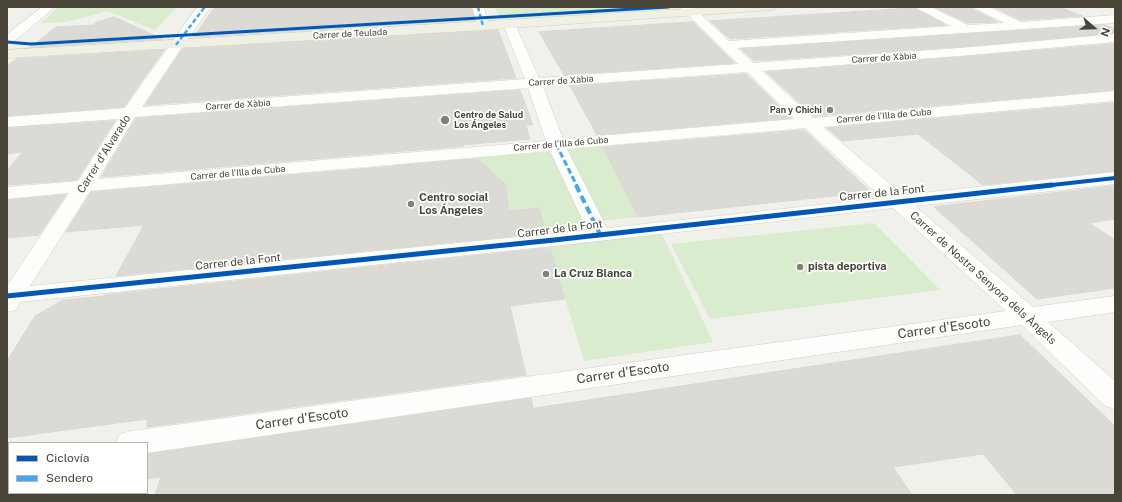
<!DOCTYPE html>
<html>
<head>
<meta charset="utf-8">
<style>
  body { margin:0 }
  #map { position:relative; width:1122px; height:502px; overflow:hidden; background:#f1f1ec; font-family:"Public Sans",sans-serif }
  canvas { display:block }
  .frame { position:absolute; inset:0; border:8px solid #484538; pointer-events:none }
  .legend { position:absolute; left:8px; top:442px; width:140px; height:52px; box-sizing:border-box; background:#fff; border:1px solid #b6b5af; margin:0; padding:5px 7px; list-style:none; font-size:12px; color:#484538 }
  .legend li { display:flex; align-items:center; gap:8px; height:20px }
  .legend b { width:20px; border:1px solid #b6b5af }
  .north { position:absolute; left:1074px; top:8px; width:40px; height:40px; -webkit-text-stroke:3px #fff; paint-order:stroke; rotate:110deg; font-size:11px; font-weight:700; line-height:16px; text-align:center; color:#484538 }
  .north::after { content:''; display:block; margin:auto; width:14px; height:18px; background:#484538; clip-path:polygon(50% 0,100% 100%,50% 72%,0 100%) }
</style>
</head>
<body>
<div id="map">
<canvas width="1122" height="502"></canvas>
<div class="frame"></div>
<ul class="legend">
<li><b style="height:5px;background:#0057b8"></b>Ciclovía</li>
<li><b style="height:5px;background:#3fa9f5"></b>Sendero</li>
</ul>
<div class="north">N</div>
</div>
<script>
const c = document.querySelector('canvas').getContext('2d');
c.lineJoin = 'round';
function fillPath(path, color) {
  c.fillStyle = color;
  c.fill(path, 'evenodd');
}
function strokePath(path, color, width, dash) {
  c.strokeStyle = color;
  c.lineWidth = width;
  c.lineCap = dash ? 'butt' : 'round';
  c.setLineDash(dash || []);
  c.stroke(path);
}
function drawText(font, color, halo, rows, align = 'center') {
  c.font = font + ' "Public Sans",sans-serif';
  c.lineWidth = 3.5;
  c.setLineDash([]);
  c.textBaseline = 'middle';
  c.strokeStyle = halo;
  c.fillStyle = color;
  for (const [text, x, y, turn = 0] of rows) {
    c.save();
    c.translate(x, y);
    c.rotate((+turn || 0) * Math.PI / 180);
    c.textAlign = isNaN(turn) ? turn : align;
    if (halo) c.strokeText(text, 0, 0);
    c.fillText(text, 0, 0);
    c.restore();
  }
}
fillPath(new Path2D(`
  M 59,7 L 177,7 L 155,30 L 107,11 L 67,22 L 41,23 Z
  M 494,7 L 675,7 L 672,9 L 501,19 Z
  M 602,143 L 638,217 L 400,242 L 394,161 Z
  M 874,223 L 940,290 L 710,319 L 671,244 Z
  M 661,232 L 713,342 L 584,361 L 549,245 Z`), '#d9eccd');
const building = new Path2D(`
  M 215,7 L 471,7 L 475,20 L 194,37 Z
  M 934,7 L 972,7 L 975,10 L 998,22 L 968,23 Z
  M 993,7 L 1060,7 L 1082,16 L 1021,20 Z
  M 915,8 L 946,25 L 730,39 L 710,21 Z
  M 114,17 L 163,39 L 31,47 L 56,27 L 93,25 L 97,22 Z
  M 693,22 L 735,63 L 564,75 L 539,32 Z
  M 1105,25 L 1115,29 L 1115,33 L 972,46 L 754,61 L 741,49 Z
  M 498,30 L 516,78 L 145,105 L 182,49 Z
  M 1115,44 L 1115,90 L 814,116 L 766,72 L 972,56 Z
  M 164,50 L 124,107 L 7,116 L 7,66 L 16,59 Z
  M 746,74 L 792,118 L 597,135 L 570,86 Z
  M 520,90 L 533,125 L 526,125 L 530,139 L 462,145 L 464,146 L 101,177 L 136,118 Z
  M 1115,103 L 1115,171 L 983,185 L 918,134 L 842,141 L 827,128 Z
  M 115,121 L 77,180 L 7,185 L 7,170 L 23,152 L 7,154 L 7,128 Z
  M 804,130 L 871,192 L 638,217 L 603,147 Z
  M 478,159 L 505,184 L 509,211 L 539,208 L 546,233 L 116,276 L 144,225 L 66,232 L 91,192 Z
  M 1115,186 L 1115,219 L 1089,223 L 1115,240 L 1115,288 L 1037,299 L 934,207 Z
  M 66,195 L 39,235 L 7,238 L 7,200 Z
  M 550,248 L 565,299 L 510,306 L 526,375 L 147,427 L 147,419 L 7,438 L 7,361 L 35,316 L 63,300 L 104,296 L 105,295 Z
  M 1020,335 L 1115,426 L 1115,495 L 1017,495 L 983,454 L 893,467 L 912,495 L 155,495 L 161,477 L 147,479 L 147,454 L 531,398 L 533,408 Z`);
fillPath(building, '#dbdad4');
strokePath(building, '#dad8d2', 1);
const minor = new Path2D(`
  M 42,7 L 55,7 L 12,43 L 7,44 L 7,34 Z
  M 197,7 L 210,8 L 182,47 L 142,107 L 525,79 L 503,24 L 505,21 L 513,21 L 515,24 L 539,78 L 738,64 L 680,7 L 693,7 L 729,41 L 951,26 L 918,9 L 916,7 L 931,7 L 968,25 L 1004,23 L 976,9 L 974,7 L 989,7 L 1021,22 L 1115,15 L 1115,23 L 737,48 L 753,63 L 972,47 L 1115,34 L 1115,42 L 972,55 L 762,71 L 813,118 L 1115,91 L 1115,101 L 823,127 L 903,195 L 1115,172 L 1115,184 L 915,206 L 1033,307 L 1115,296 L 1115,312 L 1048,322 L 1115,381 L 1115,409 L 1105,406 L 1022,325 L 147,453 L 147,443 L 116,443 L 120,434 L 131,431 L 1006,311 L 893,208 L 554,246 L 20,302 L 16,310 L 7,312 L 7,286 L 69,193 L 7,199 L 7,187 L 78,181 L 118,119 L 7,127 L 7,117 L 125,108 ZM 747,72 L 795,119 L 563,139 L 543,87 ZM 528,88 L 546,141 L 98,179 L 135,117 ZM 805,128 L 882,198 L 607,228 L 567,149 ZM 550,151 L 587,230 L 30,286 L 90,191 Z
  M 472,7 L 484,7 L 489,26 L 487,29 L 479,29 Z
  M 9,447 L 9,473 L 7,474 L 7,448 Z`);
const major = new Path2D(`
  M 718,7 L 777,7 L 775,9 L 771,10 L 483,30 L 7,58 L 7,50 Z`);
strokePath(minor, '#cfcfc9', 1);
strokePath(major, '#d3d1ba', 1);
fillPath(minor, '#fdfdfc');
fillPath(major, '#f1f0e4');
strokePath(new Path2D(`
  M 478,7 L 483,26
  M 176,45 L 204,8 L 203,7`), '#3fa9f5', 2.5, [4.5, 2.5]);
strokePath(new Path2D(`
  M 556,144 L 577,186`), '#3fa9f5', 3, [6, 3]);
strokePath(new Path2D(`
  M 576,185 L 600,234`), '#3fa9f5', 4, [8, 4]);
strokePath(new Path2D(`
  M 7,42 L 31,44 L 668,7`), '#0057b8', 3);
strokePath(new Path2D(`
  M 1043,186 L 1115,178`), '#0057b8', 4);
strokePath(new Path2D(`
  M 7,296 L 554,240 L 1052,185`), '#0057b8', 5);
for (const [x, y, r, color] of [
  [830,110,4,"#838177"],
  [445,120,5,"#838177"],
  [411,204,4,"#838177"],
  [800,267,4,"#838177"],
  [546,274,4,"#838177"]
]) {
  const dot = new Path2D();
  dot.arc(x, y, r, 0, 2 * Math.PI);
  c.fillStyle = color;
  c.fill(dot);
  strokePath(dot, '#fff', 1.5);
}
drawText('9px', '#484538', '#fff', [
  ["Carrer de Teulada",350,34,-3],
  ["Carrer de Xàbia",884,58,-4],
  ["Carrer de Xàbia",561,81,-4],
  ["Carrer de Xàbia",238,105,-4],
  ["Carrer de l'Illa de Cuba",884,116,-5],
  ["Carrer de l'Illa de Cuba",561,144,-5],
  ["Carrer de l'Illa de Cuba",238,173,-5]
]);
drawText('bold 9px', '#484538', '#fff', [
  ["Pan y Chichi",822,110],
  ["Centro de Salud",454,115,"left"],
  ["Los Ángeles",454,125,"left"]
], 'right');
drawText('11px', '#484538', '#fff', [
  ["Carrer d'Alvarado",104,154,-58],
  ["Carrer de la Font",882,193,-6],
  ["Carrer de la Font",560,229,-7],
  ["Carrer de la Font",238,262,-6],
  ["Carrer de Nostra Senyora dels Àngels",983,278,42]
]);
drawText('bold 11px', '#484538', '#fff', [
  ["Centro social",419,198],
  ["Los Ángeles",419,211],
  ["pista deportiva",808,267],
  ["La Cruz Blanca",554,274]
], 'left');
drawText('13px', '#484538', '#fff', [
  ["Carrer d'Escoto",944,328,-8],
  ["Carrer d'Escoto",623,373,-8],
  ["Carrer d'Escoto",302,419,-8]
]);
</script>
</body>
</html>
